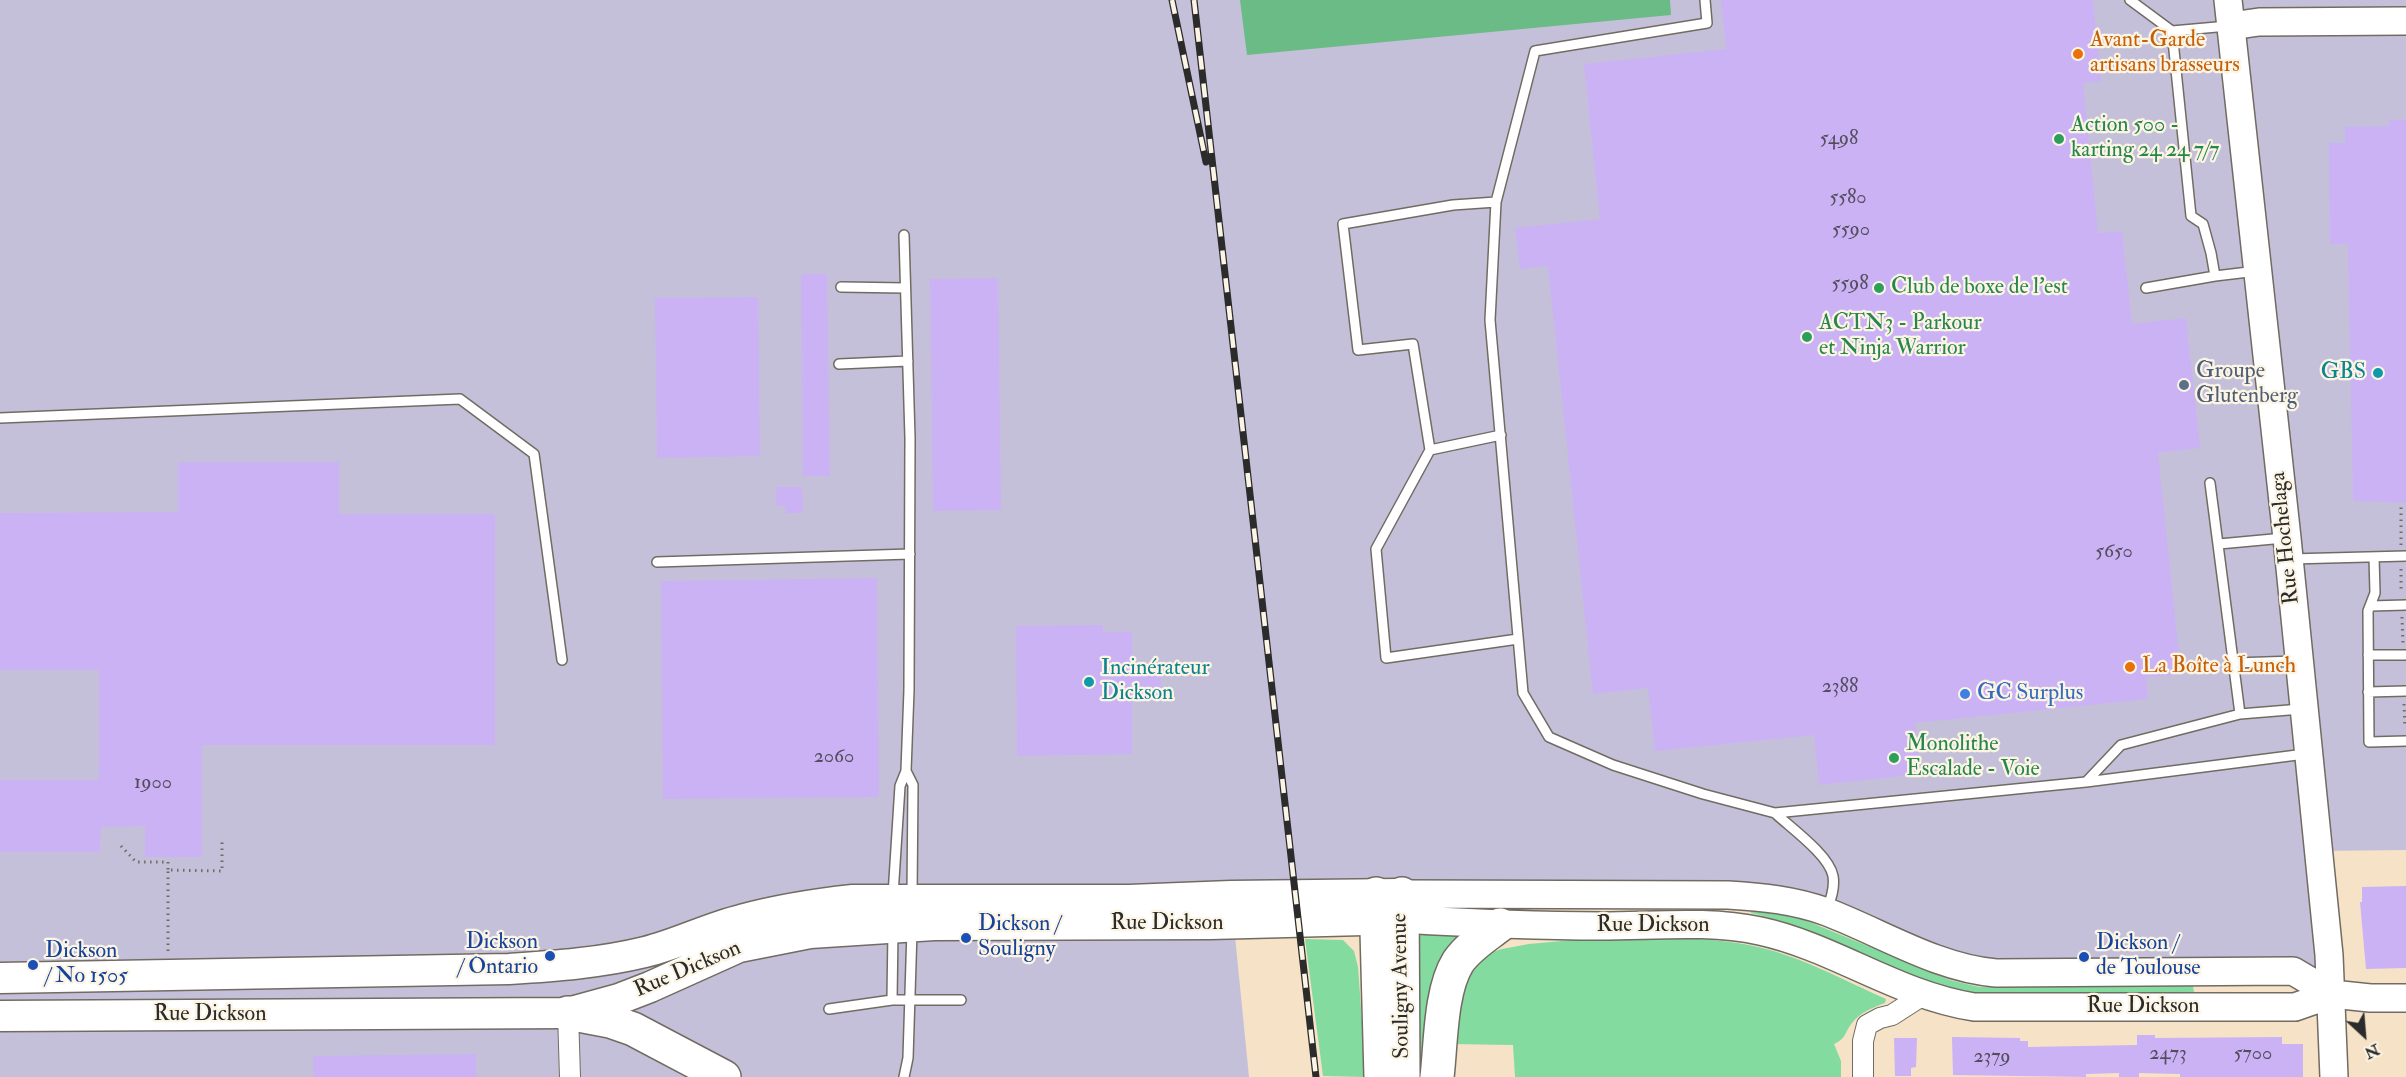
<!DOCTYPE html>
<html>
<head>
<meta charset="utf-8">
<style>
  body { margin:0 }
  #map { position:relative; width:2406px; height:1077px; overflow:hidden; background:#f5e2c7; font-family:"IM FELL Double Pica",serif }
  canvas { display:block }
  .north { position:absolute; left:2334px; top:1005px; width:60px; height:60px; -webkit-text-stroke:4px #fcf5e5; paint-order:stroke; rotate:154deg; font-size:16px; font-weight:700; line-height:24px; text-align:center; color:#2b2b2b }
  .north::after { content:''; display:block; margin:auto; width:21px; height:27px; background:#2b2b2b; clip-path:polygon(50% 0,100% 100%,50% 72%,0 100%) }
</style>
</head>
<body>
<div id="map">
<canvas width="2406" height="1077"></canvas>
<div class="north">N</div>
</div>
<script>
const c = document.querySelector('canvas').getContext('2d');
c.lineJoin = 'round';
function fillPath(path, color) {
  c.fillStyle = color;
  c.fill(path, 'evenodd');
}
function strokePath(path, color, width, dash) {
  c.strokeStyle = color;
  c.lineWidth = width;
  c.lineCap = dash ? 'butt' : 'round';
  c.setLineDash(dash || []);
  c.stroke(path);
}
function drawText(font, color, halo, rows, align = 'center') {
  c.font = font + ' "IM FELL Double Pica",serif';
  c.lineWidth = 4.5;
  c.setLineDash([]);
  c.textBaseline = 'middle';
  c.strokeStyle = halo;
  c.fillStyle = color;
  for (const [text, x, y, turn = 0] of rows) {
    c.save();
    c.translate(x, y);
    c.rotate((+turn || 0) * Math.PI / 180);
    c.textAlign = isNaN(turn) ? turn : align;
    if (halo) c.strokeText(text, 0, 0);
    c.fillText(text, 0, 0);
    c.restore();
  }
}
fillPath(new Path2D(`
  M 0,0 L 2406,0 L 2406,850 L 2317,851 L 2332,994 L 2300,975 L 1996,973 L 1792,901 L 1231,896 L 1249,1077 L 0,1077 Z`), '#c5c0da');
fillPath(new Path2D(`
  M 1751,910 L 1788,915 L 1812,923 L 1950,980 L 1979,987 L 2193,986 L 2194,992 L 1980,994 C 1898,987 1830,931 1751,913 Z
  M 1470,932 L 1427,1077 L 1415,1077 L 1418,936 L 1423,933 Z
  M 1305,939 L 1343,940 L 1354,951 L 1358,967 L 1366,1077 L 1323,1076 Z
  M 1584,939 C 1642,939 1702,934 1758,947 C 1802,957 1845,981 1886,999 L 1885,1003 C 1874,1007 1859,1013 1852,1023 C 1844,1033 1847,1038 1834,1044 L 1841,1061 L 1841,1077 L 1515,1077 L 1513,1045 L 1450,1044 L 1462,974 L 1489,953 L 1502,949 L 1529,944 Z`), '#83dba0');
fillPath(new Path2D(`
  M 1240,0 L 1670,0 L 1671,15 L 1247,55 Z`), '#6abb86');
fillPath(new Path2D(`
  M 1721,0 L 2093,0 L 2101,81 L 2083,83 L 2098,233 L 2122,231 L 2132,324 L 2186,318 L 2200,448 L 2158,453 L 2181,674 L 2146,678 L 2148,699 L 1915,723 L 1920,774 L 1819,785 L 1814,735 L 1655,751 L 1648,688 L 1593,694 L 1548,266 L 1520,269 L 1515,228 L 1600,219 L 1584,64 L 1726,49 Z
  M 2389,120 L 2406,120 L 2406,503 L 2353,501 L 2348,244 L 2330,244 L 2329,143 L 2345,143 L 2345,127 L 2389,126 Z
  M 801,274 L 827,274 L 830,476 L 803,476 Z
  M 998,278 L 1001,510 L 933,511 L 930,279 Z
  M 758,297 L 760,456 L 657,458 L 655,298 Z
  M 178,462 L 339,462 L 339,514 L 495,514 L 495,745 L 202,745 L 202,857 L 145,857 L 145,826 L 101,827 L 100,852 L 0,852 L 0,780 L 99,780 L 99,670 L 0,670 L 0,513 L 178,512 Z
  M 776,487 L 802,487 L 803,513 L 786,513 L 786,506 L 776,506 Z
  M 877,578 L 879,797 L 663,799 L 661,581 Z
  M 1103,625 L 1103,632 L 1132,632 L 1132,666 L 1161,666 L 1161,698 L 1132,698 L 1132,754 L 1017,756 L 1016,626 Z
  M 2406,886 L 2406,968 L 2366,969 L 2360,902 L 2362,902 L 2362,887 Z
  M 2137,1035 L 2155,1035 L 2155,1038 L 2282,1037 L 2282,1044 L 2303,1044 L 2303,1077 L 2180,1077 L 2180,1074 L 2139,1073 L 2139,1077 L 2119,1077 L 2119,1073 L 2086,1074 L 2086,1077 L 1953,1075 L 1952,1037 L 2020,1038 L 2020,1041 L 2028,1041 L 2028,1047 L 2137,1045 Z
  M 1894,1038 L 1917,1038 L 1916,1067 L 1911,1068 L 1911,1076 L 1895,1076 Z
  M 476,1054 L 476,1077 L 314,1077 L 313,1056 Z`), '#cab2f4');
const lane = new Path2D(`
  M 1705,0 L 1707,23 L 1535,51 L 1496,202 L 1490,320 L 1523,693 L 1549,737 L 1613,765 L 1703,794 L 1775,813 L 2086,782 L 2305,754
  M 2130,0 L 2172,31
  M 1496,202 L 1453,205 L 1343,224 L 1358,350 L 1413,344 L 1430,450 L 1376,549 L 1386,658 L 1518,639
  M 2215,276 L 2211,253 L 2203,224 L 2191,216 L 2172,31 L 2228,26
  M 841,287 L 905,288
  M 2146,288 L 2215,276 L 2257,271
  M 839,364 L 908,361
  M 0,418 L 460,399 L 534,454 L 562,660
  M 1430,450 L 1501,435
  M 2210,483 L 2240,714
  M 2219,544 L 2284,538
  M 2374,557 L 2375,593 L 2368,611 L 2369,742 L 2406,741
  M 2290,559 L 2406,556
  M 657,562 L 910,554
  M 2370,606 L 2406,605
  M 2368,655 L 2406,655
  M 2234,663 L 2296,661
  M 2368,692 L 2406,691
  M 906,771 L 913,785 L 912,895
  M 2086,782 L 2121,745 L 2240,714 L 2301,709
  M 1775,813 C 1791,828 1829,855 1833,876 C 1835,888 1831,899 1827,909
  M 893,895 L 900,786 L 906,771 L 909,690 L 910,438 L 904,235
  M 892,1000 L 893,930
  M 829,1009 L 892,1000 L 961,1000
  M 904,1077 L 908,1058 L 912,930`);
const street = new Path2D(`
  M 568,1013 L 570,1077
  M 1863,1077 L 1863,1041 L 1867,1025 L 1880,1018 L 1892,1015 L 1923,995`);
const secondary = new Path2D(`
  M 2228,0 L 2287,538 L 2329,955 L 2334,1077
  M 2231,26 L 2259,22 L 2406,21
  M 1402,894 L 1728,895 C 1762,897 1794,900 1827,912 C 1882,933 1937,968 1996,973 L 2293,971 L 2332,994 L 2370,998 L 2406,998
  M 1402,919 C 1468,923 1535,926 1602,926 C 1654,926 1709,920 1760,931 C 1834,947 1897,995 1974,1007 L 2295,1007 L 2332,994`);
const primary = new Path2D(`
  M 0,978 L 509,969 C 555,966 600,963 645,952 C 678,944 708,928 741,920 C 778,910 816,904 853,900 L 1129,900 L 1231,896 L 1399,894
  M 0,1016 L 568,1013 L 619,999 L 650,987 L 739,947 L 810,933 L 934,925 L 1210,924 L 1402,919`);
const highway = new Path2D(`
  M 1376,894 L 1381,1077
  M 1402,894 L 1403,1077
  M 568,1013 L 610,1021 L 633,1029 L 724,1077
  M 1437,1077 C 1441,1044 1440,991 1458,962 C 1468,947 1486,936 1500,925`);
strokePath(lane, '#726b62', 12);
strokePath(street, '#726b62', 22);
strokePath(secondary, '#726b62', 30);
strokePath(primary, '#726b62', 33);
strokePath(highway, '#726b62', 36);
strokePath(new Path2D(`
  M 2401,545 L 2401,503
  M 2401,569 L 2401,593
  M 2402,617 L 2403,644
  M 2404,704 L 2405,728
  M 121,846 L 136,862 L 168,862 L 168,870
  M 168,951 L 168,870 L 222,871 L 222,841`), '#726b62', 3, [1.5, 4.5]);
strokePath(lane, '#fff', 9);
strokePath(street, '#fff', 20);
strokePath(secondary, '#fff', 27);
strokePath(primary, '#fff', 30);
strokePath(highway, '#fff', 33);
const rail = new Path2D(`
  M 1172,0 L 1206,162
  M 1194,0 L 1316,1077`);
strokePath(rail, '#2b2b2b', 7);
strokePath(rail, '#fcf5e5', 4.5, [14]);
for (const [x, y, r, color] of [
  [2078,54,6,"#e8710a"],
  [2059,139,6,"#2e9e5b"],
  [1879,288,6,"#2e9e5b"],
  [1807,337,6,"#2e9e5b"],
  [2378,373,6,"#0f9aa8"],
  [2184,385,6,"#5c6f8a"],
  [2130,667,6,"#e8710a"],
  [1089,682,6,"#0f9aa8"],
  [1965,694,6,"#3f7fe0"],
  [1894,758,6,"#2e9e5b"],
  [966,938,6,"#1a4fb4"],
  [550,956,6,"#1a4fb4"],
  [2084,957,6,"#1a4fb4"],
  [33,965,6,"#1a4fb4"]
]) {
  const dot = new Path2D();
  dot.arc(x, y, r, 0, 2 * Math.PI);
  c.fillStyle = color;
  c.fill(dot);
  strokePath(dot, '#fcf5e5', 2);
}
drawText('20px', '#534d5d', null, [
  ["5498",1839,140],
  ["5580",1848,199],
  ["5590",1851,231],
  ["5598",1850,285],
  ["5650",2114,553],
  ["2388",1840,688],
  ["2060",834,758],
  ["1900",153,784],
  ["2473",2168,1055],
  ["5700",2253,1055],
  ["2379",1992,1058]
]);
drawText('22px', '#c56008', '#fcf5e5', [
  ["Avant-Garde",2090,41],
  ["artisans brasseurs",2090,66],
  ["La Boîte à Lunch",2142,667]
], 'left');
drawText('22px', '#27864d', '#fcf5e5', [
  ["Action 500 -",2071,126],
  ["karting 24 24 7/7",2071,151],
  ["Club de boxe de l'est",1891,288],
  ["ACTN3 - Parkour",1819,324],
  ["et Ninja Warrior",1819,349],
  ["Monolithe",1906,745],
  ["Escalade - Voie",1906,770]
], 'left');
drawText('22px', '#4e5e75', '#fcf5e5', [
  ["Groupe",2196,372],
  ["Glutenberg",2196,397]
], 'left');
drawText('22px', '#0d838f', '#fcf5e5', [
  ["GBS",2366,373],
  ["Incinérateur",1101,669,"left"],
  ["Dickson",1101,694,"left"]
], 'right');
drawText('22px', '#2b2b2b', '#fcf5e5', [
  ["Rue Hochelaga",2286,538,-96],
  ["Rue Dickson",1167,924],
  ["Rue Dickson",1653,926],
  ["Rue Dickson",688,970,-23],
  ["Souligny Avenue",1402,986,-91],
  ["Rue Dickson",2143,1007],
  ["Rue Dickson",210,1015]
]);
drawText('22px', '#366cbe', '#fcf5e5', [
  ["GC Surplus",1977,694]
], 'left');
drawText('22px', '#164399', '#fcf5e5', [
  ["Dickson /",978,925],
  ["Souligny",978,950],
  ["Dickson",538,943,"right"],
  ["/ Ontario",538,968,"right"],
  ["Dickson /",2096,944],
  ["de Toulouse",2096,969],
  ["Dickson",45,952],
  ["/ No 1505",45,977]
], 'left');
</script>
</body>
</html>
